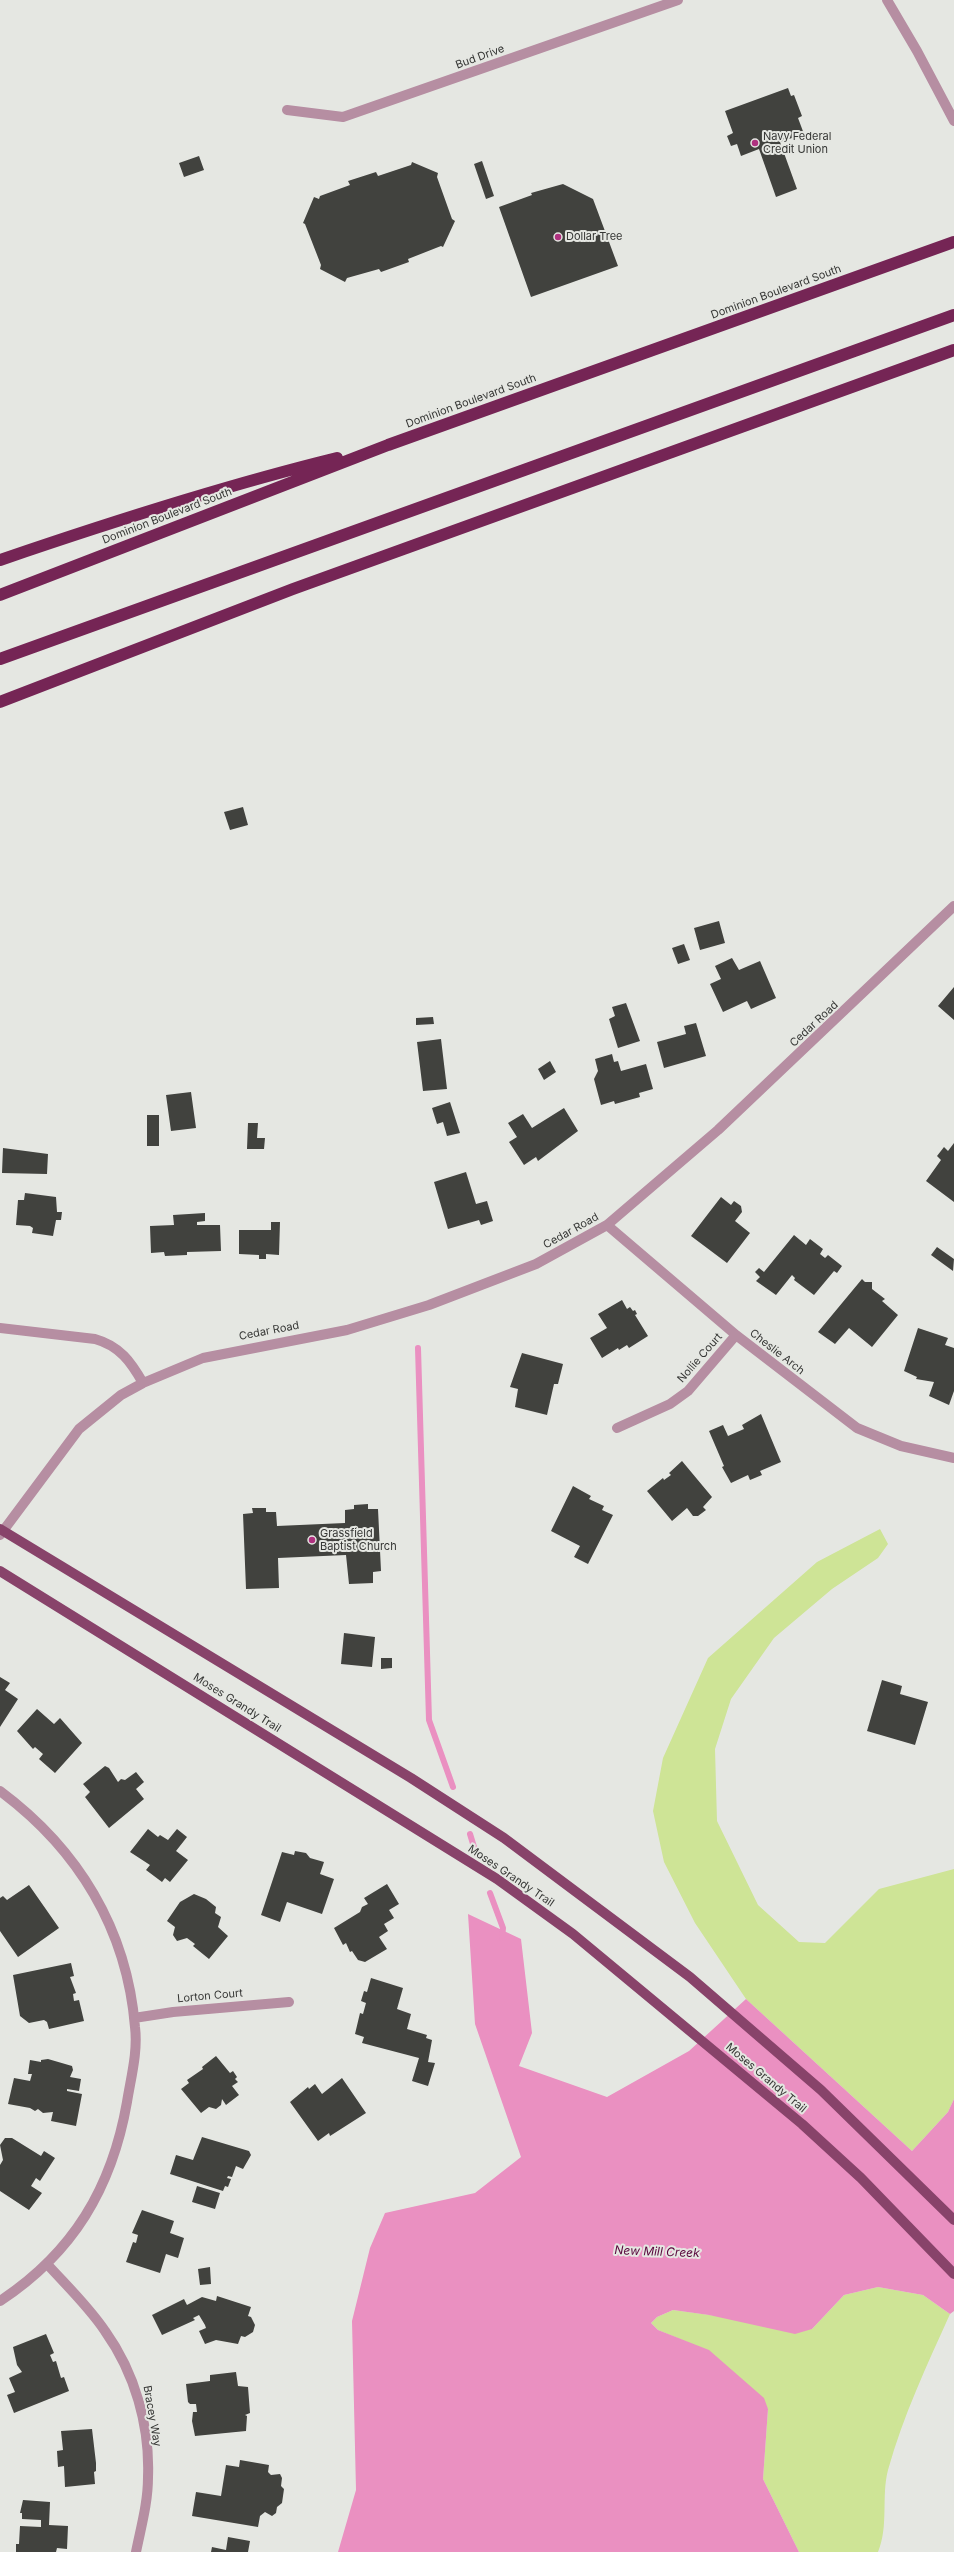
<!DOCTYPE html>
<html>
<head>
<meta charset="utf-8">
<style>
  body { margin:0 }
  canvas { display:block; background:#e5e7e2 }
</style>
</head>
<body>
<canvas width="954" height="2552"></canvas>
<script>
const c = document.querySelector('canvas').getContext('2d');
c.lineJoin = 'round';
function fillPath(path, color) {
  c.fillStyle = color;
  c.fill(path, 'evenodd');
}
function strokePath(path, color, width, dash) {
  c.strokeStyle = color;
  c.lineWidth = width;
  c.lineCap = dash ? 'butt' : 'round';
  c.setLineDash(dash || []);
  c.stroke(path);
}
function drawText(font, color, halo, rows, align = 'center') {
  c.font = font + ' Inter,sans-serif';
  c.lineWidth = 4;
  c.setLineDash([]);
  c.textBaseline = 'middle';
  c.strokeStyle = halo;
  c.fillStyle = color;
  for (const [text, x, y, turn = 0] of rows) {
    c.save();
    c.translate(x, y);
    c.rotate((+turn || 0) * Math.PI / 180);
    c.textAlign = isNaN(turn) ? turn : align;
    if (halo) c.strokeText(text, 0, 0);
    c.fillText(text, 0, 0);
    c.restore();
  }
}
fillPath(new Path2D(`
  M 880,1529 L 888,1544 L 878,1558 L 832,1589 L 774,1638 L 731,1699 L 715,1749 L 717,1821 L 758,1905 L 799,1942 L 825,1943 L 879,1889 L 954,1869 L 954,2099 L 948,2112 L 912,2151 L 746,1999 L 695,1923 L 664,1862 L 653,1811 L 663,1758 L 708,1658 L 817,1562 Z
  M 878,2287 L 923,2295 L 950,2314 C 927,2365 903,2416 888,2470 C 881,2497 889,2526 878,2552 L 799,2552 L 763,2479 L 768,2409 L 709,2351 L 658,2330 L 651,2323 L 657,2317 L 673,2310 L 812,2329 L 844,2295 Z`), '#cee496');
fillPath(new Path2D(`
  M 468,1914 L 521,1939 L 532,2033 L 519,2066 L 607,2097 L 689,2051 L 746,1999 L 912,2151 L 948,2112 L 954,2099 L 954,2311 L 950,2314 L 923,2295 L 878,2287 L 844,2295 L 812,2329 L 795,2334 L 709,2315 L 673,2310 L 657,2317 L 651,2323 L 658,2330 L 709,2350 L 764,2398 L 768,2409 L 763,2479 L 799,2552 L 338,2552 L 356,2490 L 352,2321 L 370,2248 L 385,2213 L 475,2193 L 521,2157 L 475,2024 Z`), '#ea90c1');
strokePath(new Path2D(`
  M 418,1348 L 429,1720 L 453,1787
  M 470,1834 L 474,1847
  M 490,1893 L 503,1928 L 502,1938`), '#ea90c1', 6);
fillPath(new Path2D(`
  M 788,88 L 791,96 L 794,95 L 802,116 L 798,118 L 804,134 L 780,142 L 797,189 L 776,197 L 759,149 L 741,156 L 737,144 L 731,146 L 727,136 L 733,133 L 725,111 Z
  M 199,156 L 204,170 L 184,177 L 179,163 Z
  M 482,161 L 494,196 L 486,199 L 474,164 Z
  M 412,162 L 438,173 L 437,177 L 452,219 L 455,221 L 443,247 L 441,246 L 408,259 L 409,262 L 381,272 L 379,269 L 347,278 L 345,282 L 320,269 L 321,265 L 305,224 L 303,223 L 314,197 L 319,199 L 320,196 L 350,185 L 348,181 L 376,172 L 378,176 L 411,165 Z
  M 563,184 L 593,199 L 618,266 L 531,297 L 499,207 L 532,195 L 531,193 Z
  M 243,807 L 248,825 L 230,830 L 224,812 Z
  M 719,921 L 725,943 L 700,950 L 694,928 Z
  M 684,944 L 690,960 L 678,964 L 672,948 Z
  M 732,958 L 739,970 L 760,961 L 776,998 L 751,1009 L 747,1001 L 723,1012 L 710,984 L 721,979 L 715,966 Z
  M 954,987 L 954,1020 L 938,1006 Z
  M 626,1003 L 640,1041 L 618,1048 L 609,1019 L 615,1016 L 612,1007 Z
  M 433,1017 L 434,1024 L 416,1025 L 416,1018 Z
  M 696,1023 L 706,1056 L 664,1068 L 657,1042 L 686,1034 L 684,1026 Z
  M 441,1039 L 447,1089 L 423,1091 L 417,1042 Z
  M 612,1054 L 614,1062 L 618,1061 L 621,1071 L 646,1064 L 653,1089 L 639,1093 L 640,1097 L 615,1104 L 614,1101 L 601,1105 L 594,1079 L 598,1071 L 595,1059 Z
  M 550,1061 L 556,1072 L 544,1080 L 538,1069 Z
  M 191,1092 L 196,1128 L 171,1131 L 166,1095 Z
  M 450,1102 L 460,1133 L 447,1136 L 443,1122 L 437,1124 L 432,1108 Z
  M 564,1108 L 578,1131 L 538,1161 L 536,1157 L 524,1165 L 509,1142 L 517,1137 L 508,1123 L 523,1114 L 532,1128 Z
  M 147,1115 L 159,1115 L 159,1146 L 147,1146 Z
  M 248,1123 L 258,1123 L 257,1138 L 265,1138 L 264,1149 L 247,1149 Z
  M 954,1143 L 954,1202 L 926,1181 L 941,1160 L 937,1156 L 944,1147 L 948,1151 Z
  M 3,1148 L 48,1154 L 47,1174 L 2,1173 Z
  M 466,1172 L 476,1204 L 487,1201 L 493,1221 L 481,1225 L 479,1220 L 448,1229 L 434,1182 Z
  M 25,1193 L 56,1197 L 57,1212 L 62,1212 L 61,1220 L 56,1220 L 53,1236 L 32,1233 L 33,1228 L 30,1226 L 16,1225 L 18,1200 L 24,1200 Z
  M 721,1197 L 731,1205 L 734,1201 L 741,1206 L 742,1212 L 735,1221 L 750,1233 L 727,1263 L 691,1236 Z
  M 205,1213 L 205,1221 L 197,1222 L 197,1225 L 220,1225 L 221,1251 L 187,1252 L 187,1255 L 165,1256 L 164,1252 L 151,1253 L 150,1226 L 174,1225 L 173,1215 Z
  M 271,1222 L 280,1222 L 279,1255 L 266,1254 L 266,1259 L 259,1259 L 259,1255 L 239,1254 L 239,1230 L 271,1230 Z
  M 794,1235 L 806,1245 L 810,1239 L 823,1249 L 820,1254 L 825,1258 L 828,1255 L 842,1266 L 837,1273 L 834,1271 L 814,1295 L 794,1280 L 795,1278 L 792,1275 L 776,1295 L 756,1281 L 760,1277 L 755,1272 L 759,1268 L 764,1272 Z
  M 937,1247 L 954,1259 L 953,1271 L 931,1255 Z
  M 862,1279 L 865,1282 L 872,1282 L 872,1289 L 885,1299 L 882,1301 L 898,1315 L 872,1347 L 849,1328 L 835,1344 L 818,1332 Z
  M 622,1300 L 627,1309 L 630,1307 L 633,1311 L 635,1310 L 637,1314 L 635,1315 L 648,1336 L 629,1348 L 627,1345 L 619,1350 L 618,1348 L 602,1358 L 590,1338 L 607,1328 L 598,1314 Z
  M 918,1328 L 948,1338 L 945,1345 L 954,1348 L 954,1391 L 949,1405 L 929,1396 L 934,1382 L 916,1379 L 917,1377 L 904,1371 Z
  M 522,1353 L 563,1364 L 558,1384 L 554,1384 L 547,1415 L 515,1407 L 518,1389 L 510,1387 Z
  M 761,1414 L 781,1462 L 760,1471 L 762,1475 L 750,1480 L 748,1475 L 731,1483 L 722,1467 L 724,1466 L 709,1431 L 723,1425 L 728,1436 L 744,1429 L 742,1425 Z
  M 682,1461 L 712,1497 L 703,1507 L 706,1510 L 698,1516 L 693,1516 L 687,1508 L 672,1521 L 647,1491 L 663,1478 L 664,1480 L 671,1475 L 669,1473 Z
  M 573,1486 L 591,1496 L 589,1499 L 604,1506 L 602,1510 L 613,1515 L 588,1564 L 574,1557 L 580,1546 L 551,1531 Z
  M 368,1504 L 368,1509 L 378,1509 L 381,1571 L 373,1572 L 373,1583 L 349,1584 L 346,1555 L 278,1558 L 279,1588 L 246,1589 L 243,1514 L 253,1513 L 252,1508 L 266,1508 L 266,1512 L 276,1512 L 277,1526 L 345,1523 L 345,1510 L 354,1509 L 354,1505 Z
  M 344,1633 L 375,1637 L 372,1667 L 341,1664 Z
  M 381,1658 L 392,1658 L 392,1668 L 381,1669 Z
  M 0,1677 L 10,1683 L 5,1690 L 18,1699 L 0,1727 Z
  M 882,1680 L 902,1686 L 900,1694 L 928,1702 L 915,1745 L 867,1731 Z
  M 37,1709 L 54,1724 L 60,1718 L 82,1743 L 55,1773 L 39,1759 L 43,1754 L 35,1747 L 33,1749 L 17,1731 Z
  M 105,1766 L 109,1768 L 118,1782 L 121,1779 L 125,1780 L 136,1772 L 144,1782 L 136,1789 L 144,1799 L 109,1828 L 85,1797 L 90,1792 L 83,1784 Z
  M 148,1829 L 158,1837 L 160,1835 L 168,1840 L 177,1829 L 187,1837 L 176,1851 L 188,1860 L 170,1882 L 165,1878 L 162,1882 L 146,1870 L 150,1865 L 130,1852 Z
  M 295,1851 L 306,1853 L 310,1858 L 324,1862 L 320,1874 L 334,1879 L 322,1914 L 287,1902 L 280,1922 L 261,1915 L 282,1852 L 294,1855 Z
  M 387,1884 L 399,1904 L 389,1910 L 394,1918 L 384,1924 L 388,1931 L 379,1937 L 387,1949 L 365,1962 L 358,1960 L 352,1951 L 350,1952 L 346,1943 L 343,1945 L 334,1928 L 360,1912 L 362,1907 L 368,1904 L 364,1898 Z
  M 29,1885 L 59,1928 L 18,1957 L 0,1931 L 0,1898 L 3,1896 L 7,1900 Z
  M 194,1894 L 206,1899 L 216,1907 L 215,1913 L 221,1917 L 218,1927 L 228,1936 L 209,1959 L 193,1946 L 195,1944 L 187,1938 L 177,1941 L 173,1935 L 175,1927 L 167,1921 L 180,1902 Z
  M 71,1963 L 74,1976 L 70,1977 L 76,1993 L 73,1994 L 74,2001 L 79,2000 L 84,2021 L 49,2029 L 47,2022 L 44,2020 L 29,2023 L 20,2016 L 13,1975 Z
  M 371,1978 L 403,1988 L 397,2009 L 411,2014 L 407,2029 L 427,2035 L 426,2038 L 432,2040 L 428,2062 L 435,2063 L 428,2086 L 412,2081 L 419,2058 L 362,2043 L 364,2037 L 355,2034 L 360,2013 L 363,2014 L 366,2003 L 361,2001 L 364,1991 L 367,1992 Z
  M 216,2056 L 230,2073 L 233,2071 L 237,2077 L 235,2079 L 238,2082 L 232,2086 L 239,2095 L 226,2105 L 222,2099 L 221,2105 L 216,2109 L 209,2107 L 201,2113 L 181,2089 L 189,2083 L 187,2080 L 203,2069 L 202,2067 Z
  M 48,2059 L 72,2066 L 73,2070 L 70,2077 L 81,2079 L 79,2091 L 67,2089 L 67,2091 L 82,2094 L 76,2126 L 51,2121 L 53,2112 L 43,2113 L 38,2109 L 35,2111 L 30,2108 L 8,2104 L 14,2078 L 30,2081 L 32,2074 L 28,2074 L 30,2060 L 41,2062 L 41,2060 Z
  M 342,2078 L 366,2113 L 330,2136 L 329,2133 L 318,2141 L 290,2102 L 308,2087 L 309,2089 L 315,2084 L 322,2094 Z
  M 202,2137 L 249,2151 L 251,2155 L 243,2169 L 236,2166 L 232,2177 L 228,2176 L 227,2178 L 231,2179 L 228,2187 L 225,2186 L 223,2191 L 170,2174 L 176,2155 L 193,2160 Z
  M 5,2138 L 12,2138 L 41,2156 L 44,2151 L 55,2158 L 40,2181 L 36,2178 L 31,2186 L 42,2193 L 29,2210 L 0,2191 L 0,2165 L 3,2160 L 0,2145 Z
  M 197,2186 L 220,2193 L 215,2209 L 192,2202 Z
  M 142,2210 L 174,2221 L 170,2233 L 184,2238 L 178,2258 L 166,2254 L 160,2273 L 126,2262 L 133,2242 L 136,2243 L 138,2235 L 132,2233 Z
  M 210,2267 L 211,2284 L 200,2285 L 198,2269 Z
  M 217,2296 L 251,2307 L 248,2316 L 251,2317 L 255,2325 L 253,2332 L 245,2337 L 241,2336 L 238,2344 L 216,2340 L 205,2344 L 199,2331 L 206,2328 L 205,2325 L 199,2315 L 193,2318 L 195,2320 L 162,2335 L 152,2315 L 184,2299 L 187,2305 L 202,2297 L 216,2301 Z
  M 46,2334 L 54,2353 L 50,2355 L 53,2362 L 56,2361 L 61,2378 L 64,2377 L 69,2391 L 14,2413 L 7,2395 L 15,2392 L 9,2378 L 22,2372 L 17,2365 L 13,2347 Z
  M 236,2372 L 238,2386 L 248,2387 L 250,2413 L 245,2415 L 247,2416 L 246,2431 L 195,2436 L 192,2421 L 193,2412 L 197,2412 L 196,2404 L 190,2404 L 188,2402 L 186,2384 L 210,2381 L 210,2375 Z
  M 92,2429 L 96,2463 L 96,2471 L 94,2472 L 95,2484 L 65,2487 L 64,2466 L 58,2467 L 57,2451 L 63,2450 L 61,2431 Z
  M 240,2460 L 269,2465 L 268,2472 L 271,2475 L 280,2474 L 282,2478 L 281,2486 L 284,2489 L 282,2503 L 277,2507 L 276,2513 L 272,2516 L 265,2512 L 260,2516 L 258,2527 L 192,2516 L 196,2492 L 221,2496 L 226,2465 L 239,2467 Z
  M 23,2500 L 50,2502 L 49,2525 L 68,2526 L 67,2549 L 57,2548 L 56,2552 L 16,2552 L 16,2544 L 19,2544 L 20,2526 L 41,2527 L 41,2520 L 22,2519 L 22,2513 L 20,2513 Z
  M 228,2537 L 250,2541 L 248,2552 L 211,2552 L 212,2547 L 226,2550 Z`), '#41423e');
strokePath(new Path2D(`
  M 887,0 L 917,51 L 954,121
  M 287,110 L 343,117 L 678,0
  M 607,1225 L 736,1335 L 857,1428 L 901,1446 L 954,1458
  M 0,1328 L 95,1339 C 120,1346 131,1362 143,1383
  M 617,1428 L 670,1404 L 688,1391 L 736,1335
  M 0,1535 L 79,1429 L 121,1395 L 143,1383 L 203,1358 L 347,1330 L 429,1305 L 536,1264 L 607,1225 L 718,1130 L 954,906
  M 0,1791 C 78,1849 127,1929 135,2027 C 138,2052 131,2077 127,2102 C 112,2188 73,2253 0,2301
  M 134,2018 L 173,2012 L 289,2002
  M 47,2264 C 67,2286 89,2307 105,2331 C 135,2373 150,2426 148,2477 C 148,2503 141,2527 136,2552`), '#b68ea2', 10);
strokePath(new Path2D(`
  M 0,1529 L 411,1778 L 504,1838 L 690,1977 L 821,2090 L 954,2220
  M 0,1571 L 497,1879 L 573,1934 L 802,2124 L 861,2178 L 954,2274`), '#88436a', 10);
strokePath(new Path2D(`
  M 0,560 C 111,522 223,486 337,458
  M 0,595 L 388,445 L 954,242
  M 0,659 L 954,315
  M 0,702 L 293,589 L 954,350`), '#752555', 12);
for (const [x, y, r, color] of [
  [755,143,4,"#af317f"],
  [558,237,4,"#af317f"],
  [312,1540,4,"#af317f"]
]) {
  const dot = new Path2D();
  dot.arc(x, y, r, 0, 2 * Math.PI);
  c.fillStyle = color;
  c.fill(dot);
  strokePath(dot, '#e5e7e2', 1.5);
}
drawText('11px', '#353634', '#e5e7e2', [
  ["Bud Drive",480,57,-20],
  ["Dominion Boulevard South",776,292,-20],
  ["Dominion Boulevard South",471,401,-20],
  ["Dominion Boulevard South",167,516,-21],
  ["Cedar Road",814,1024,-43],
  ["Cedar Road",571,1231,-29],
  ["Cedar Road",269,1331,-11],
  ["Cheslie Arch",777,1352,38],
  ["Nollie Court",700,1358,-49],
  ["Moses Grandy Trail",237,1703,32],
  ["Moses Grandy Trail",511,1876,34],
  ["Lorton Court",210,1996,-5],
  ["Moses Grandy Trail",766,2078,40],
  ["Bracey Way",152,2416,80]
]);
drawText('11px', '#353634', '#e5e7e2', [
  ["Navy Federal",763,137],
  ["Credit Union",763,150],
  ["Dollar Tree",566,237],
  ["Grassfield",320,1534],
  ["Baptist Church",320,1547]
], 'left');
drawText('italic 12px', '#58063c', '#e5e7e2', [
  ["New Mill Creek",657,2252,2]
]);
</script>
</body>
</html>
